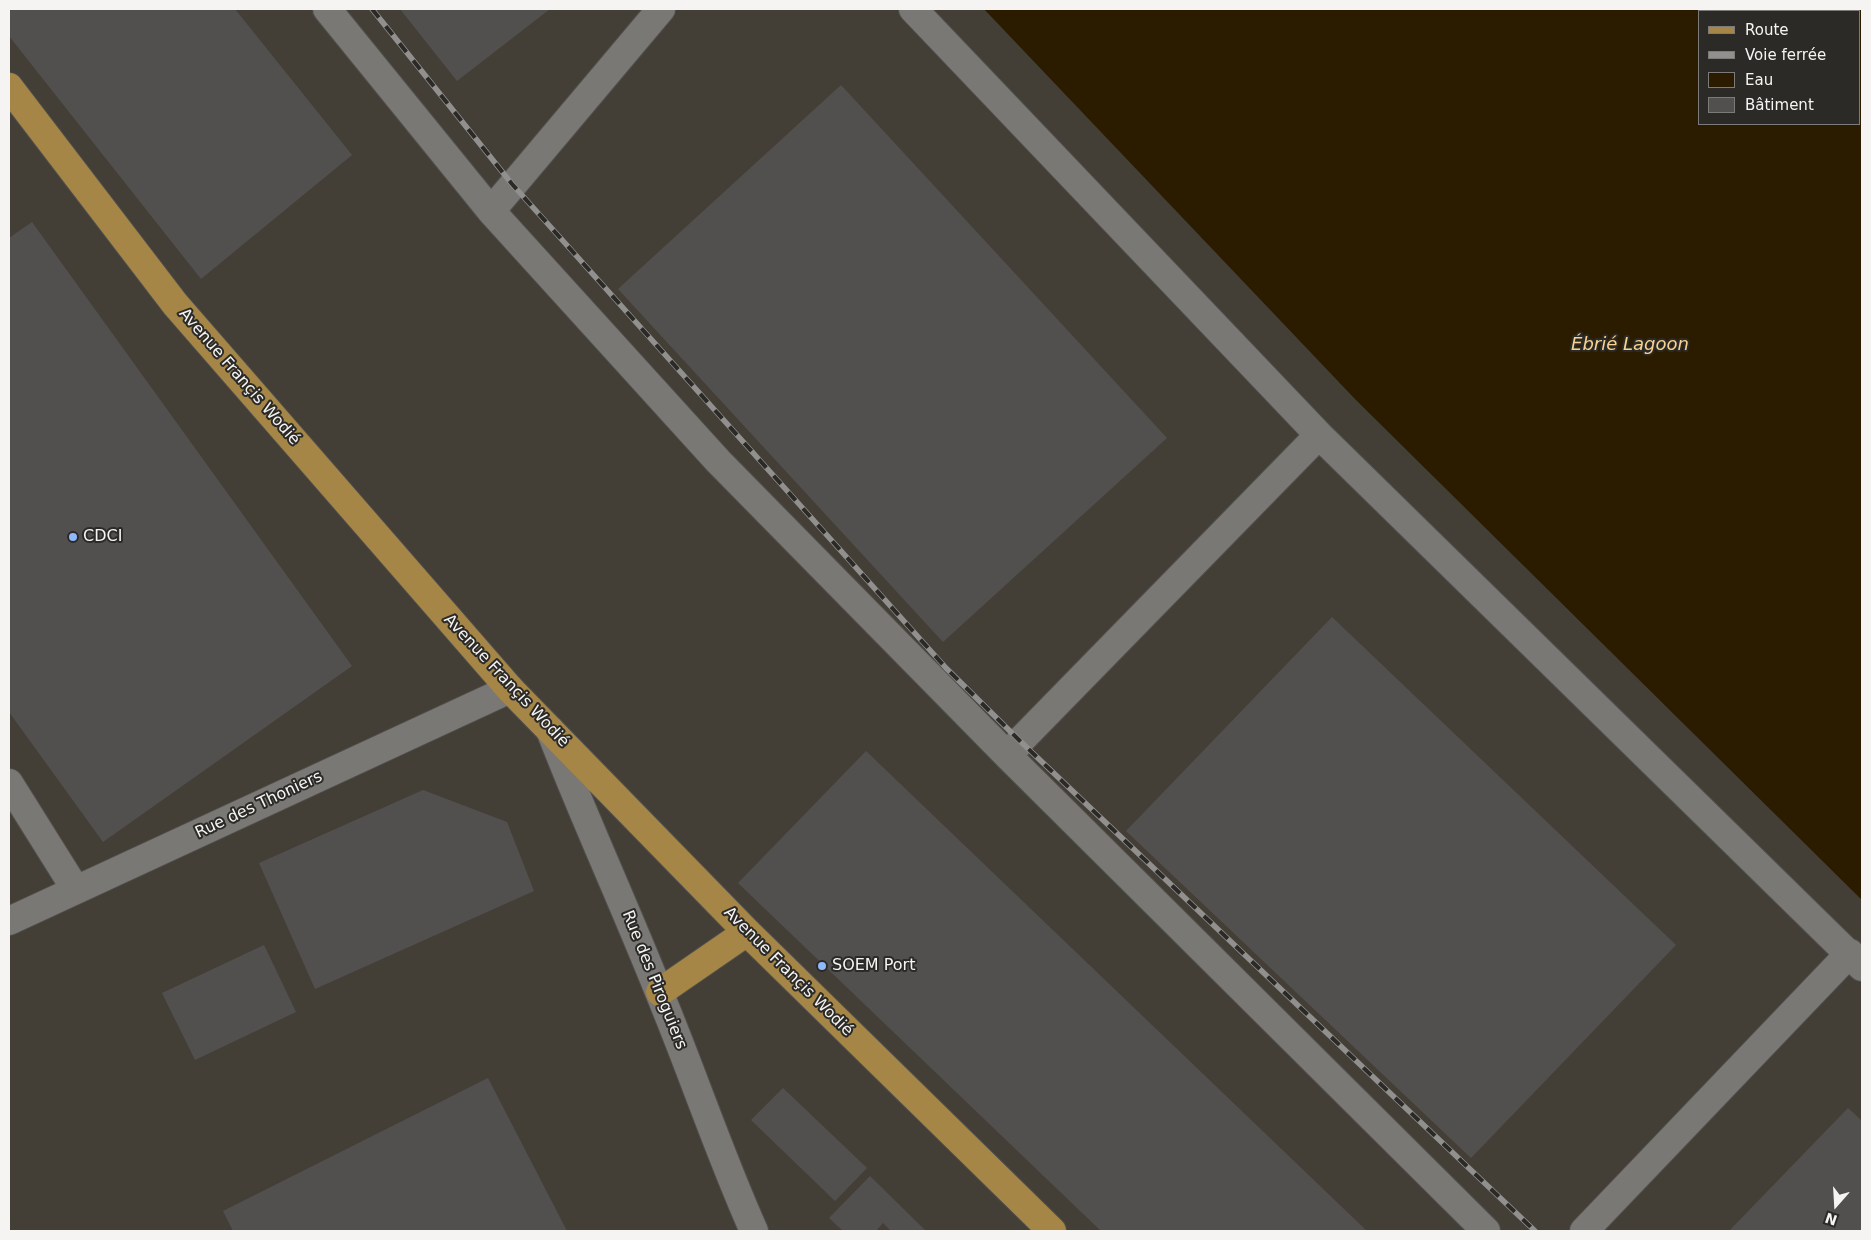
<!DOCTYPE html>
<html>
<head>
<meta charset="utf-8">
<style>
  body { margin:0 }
  #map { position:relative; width:1871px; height:1240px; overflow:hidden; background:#353431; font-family:"DejaVu Sans",sans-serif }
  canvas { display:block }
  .frame { position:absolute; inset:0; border:10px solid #f5f4f3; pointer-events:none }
  .legend { position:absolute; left:1698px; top:10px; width:162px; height:115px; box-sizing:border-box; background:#2b2a27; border:1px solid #7c7b79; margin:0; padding:6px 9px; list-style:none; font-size:15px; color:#f5f4f3 }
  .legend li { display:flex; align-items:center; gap:10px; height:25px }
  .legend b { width:25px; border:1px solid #7c7b79 }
  .north { position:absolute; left:1811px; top:1180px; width:50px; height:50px; -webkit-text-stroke:4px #2b2a27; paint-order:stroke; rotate:199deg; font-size:14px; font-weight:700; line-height:20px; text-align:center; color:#f5f4f3 }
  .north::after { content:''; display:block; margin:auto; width:18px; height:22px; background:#f5f4f3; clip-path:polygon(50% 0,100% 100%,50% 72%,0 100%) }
</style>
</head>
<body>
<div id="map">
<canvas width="1871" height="1240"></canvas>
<div class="frame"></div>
<ul class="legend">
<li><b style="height:6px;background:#a58646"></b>Route</li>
<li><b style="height:6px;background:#91908e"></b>Voie ferrée</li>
<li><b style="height:14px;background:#2b1c00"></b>Eau</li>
<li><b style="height:14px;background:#52504e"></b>Bâtiment</li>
</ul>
<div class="north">N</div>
</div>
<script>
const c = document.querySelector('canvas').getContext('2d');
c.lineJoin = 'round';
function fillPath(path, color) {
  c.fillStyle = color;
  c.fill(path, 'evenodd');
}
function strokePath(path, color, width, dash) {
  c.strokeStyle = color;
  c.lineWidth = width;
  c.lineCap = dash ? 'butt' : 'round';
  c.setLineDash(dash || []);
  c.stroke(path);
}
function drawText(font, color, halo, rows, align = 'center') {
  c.font = font + ' "DejaVu Sans",sans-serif';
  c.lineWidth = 4;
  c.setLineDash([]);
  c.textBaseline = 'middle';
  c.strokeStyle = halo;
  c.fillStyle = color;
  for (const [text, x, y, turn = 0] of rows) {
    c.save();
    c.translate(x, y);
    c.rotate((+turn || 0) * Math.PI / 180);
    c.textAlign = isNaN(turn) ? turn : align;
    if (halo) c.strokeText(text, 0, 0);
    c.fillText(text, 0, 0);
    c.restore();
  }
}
fillPath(new Path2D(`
  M 9,9 L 984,9 L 1356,400 L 1862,900 L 1862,1231 L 9,1231 Z`), '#433f37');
fillPath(new Path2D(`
  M 984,9 L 1862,9 L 1862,900 L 1356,400 ZM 1700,11 L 1860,11 L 1860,124 L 1700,124 Z`), '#2b1c00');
fillPath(new Path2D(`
  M 9,9 L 235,9 L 352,155 L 201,279 L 9,36 Z
  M 400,9 L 550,9 L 457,81 Z
  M 841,85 L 1167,438 L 943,642 L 618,289 Z
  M 32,222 L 352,666 L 103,842 L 9,712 L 9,238 Z
  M 1332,617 L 1676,945 L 1471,1158 L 1126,831 Z
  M 866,751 L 1367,1231 L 1101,1231 L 738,883 Z
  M 423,790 L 507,822 L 534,891 L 315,989 L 259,863 Z
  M 264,945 L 296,1012 L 195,1060 L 162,993 Z
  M 488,1078 L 567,1231 L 233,1231 L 223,1211 Z
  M 783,1088 L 867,1168 L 835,1201 L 751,1120 Z
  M 1848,1108 L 1862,1121 L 1862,1231 L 1729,1231 Z
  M 870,1176 L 926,1231 L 891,1231 L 883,1223 L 876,1231 L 843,1231 L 829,1218 Z`), '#52504e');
const minor = new Path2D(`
  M 327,9 L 491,211 L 718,461 L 1009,757 L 1486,1231
  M 913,9 L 1319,435 L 1862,967
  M 491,211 L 661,9
  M 550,730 C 584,818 624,904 659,992 C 692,1071 719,1153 754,1231
  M 1009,757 L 1020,741 L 1319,435
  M 9,783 L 76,890
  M 9,921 L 510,689
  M 1584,1231 L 1850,953`);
const major = new Path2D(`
  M 9,87 L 175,304 L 510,689 L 747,932 L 1052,1231
  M 660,992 L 747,932`);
strokePath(minor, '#51504d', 30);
strokePath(major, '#51504d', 30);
strokePath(minor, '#7a7875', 28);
strokePath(major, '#a58646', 28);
const rail = new Path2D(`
  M 372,9 L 512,184 L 946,668 L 1020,741 L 1535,1231`);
strokePath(rail, '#91908e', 5.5);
strokePath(rail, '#2b2a27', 4, [11]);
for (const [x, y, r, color] of [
  [73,537,5,"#90b8fd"],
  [822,966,5,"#90b8fd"]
]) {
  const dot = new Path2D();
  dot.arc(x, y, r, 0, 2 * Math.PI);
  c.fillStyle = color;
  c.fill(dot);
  strokePath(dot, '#2b2a27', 2);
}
drawText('16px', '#f5f4f3', '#2b2a27', [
  ["Avenue Françis Wodié",239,377,49],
  ["Avenue Françis Wodié",506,681,47],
  ["Rue des Thoniers",259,805,-25],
  ["Avenue Françis Wodié",788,972,45],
  ["Rue des Piroguiers",654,980,68]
]);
drawText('16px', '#f5f4f3', '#2b2a27', [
  ["CDCI",83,537],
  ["SOEM Port",832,966]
], 'left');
drawText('italic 18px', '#f7d290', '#2b2a27', [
  ["Ébrié Lagoon",1630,345]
]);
</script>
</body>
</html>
